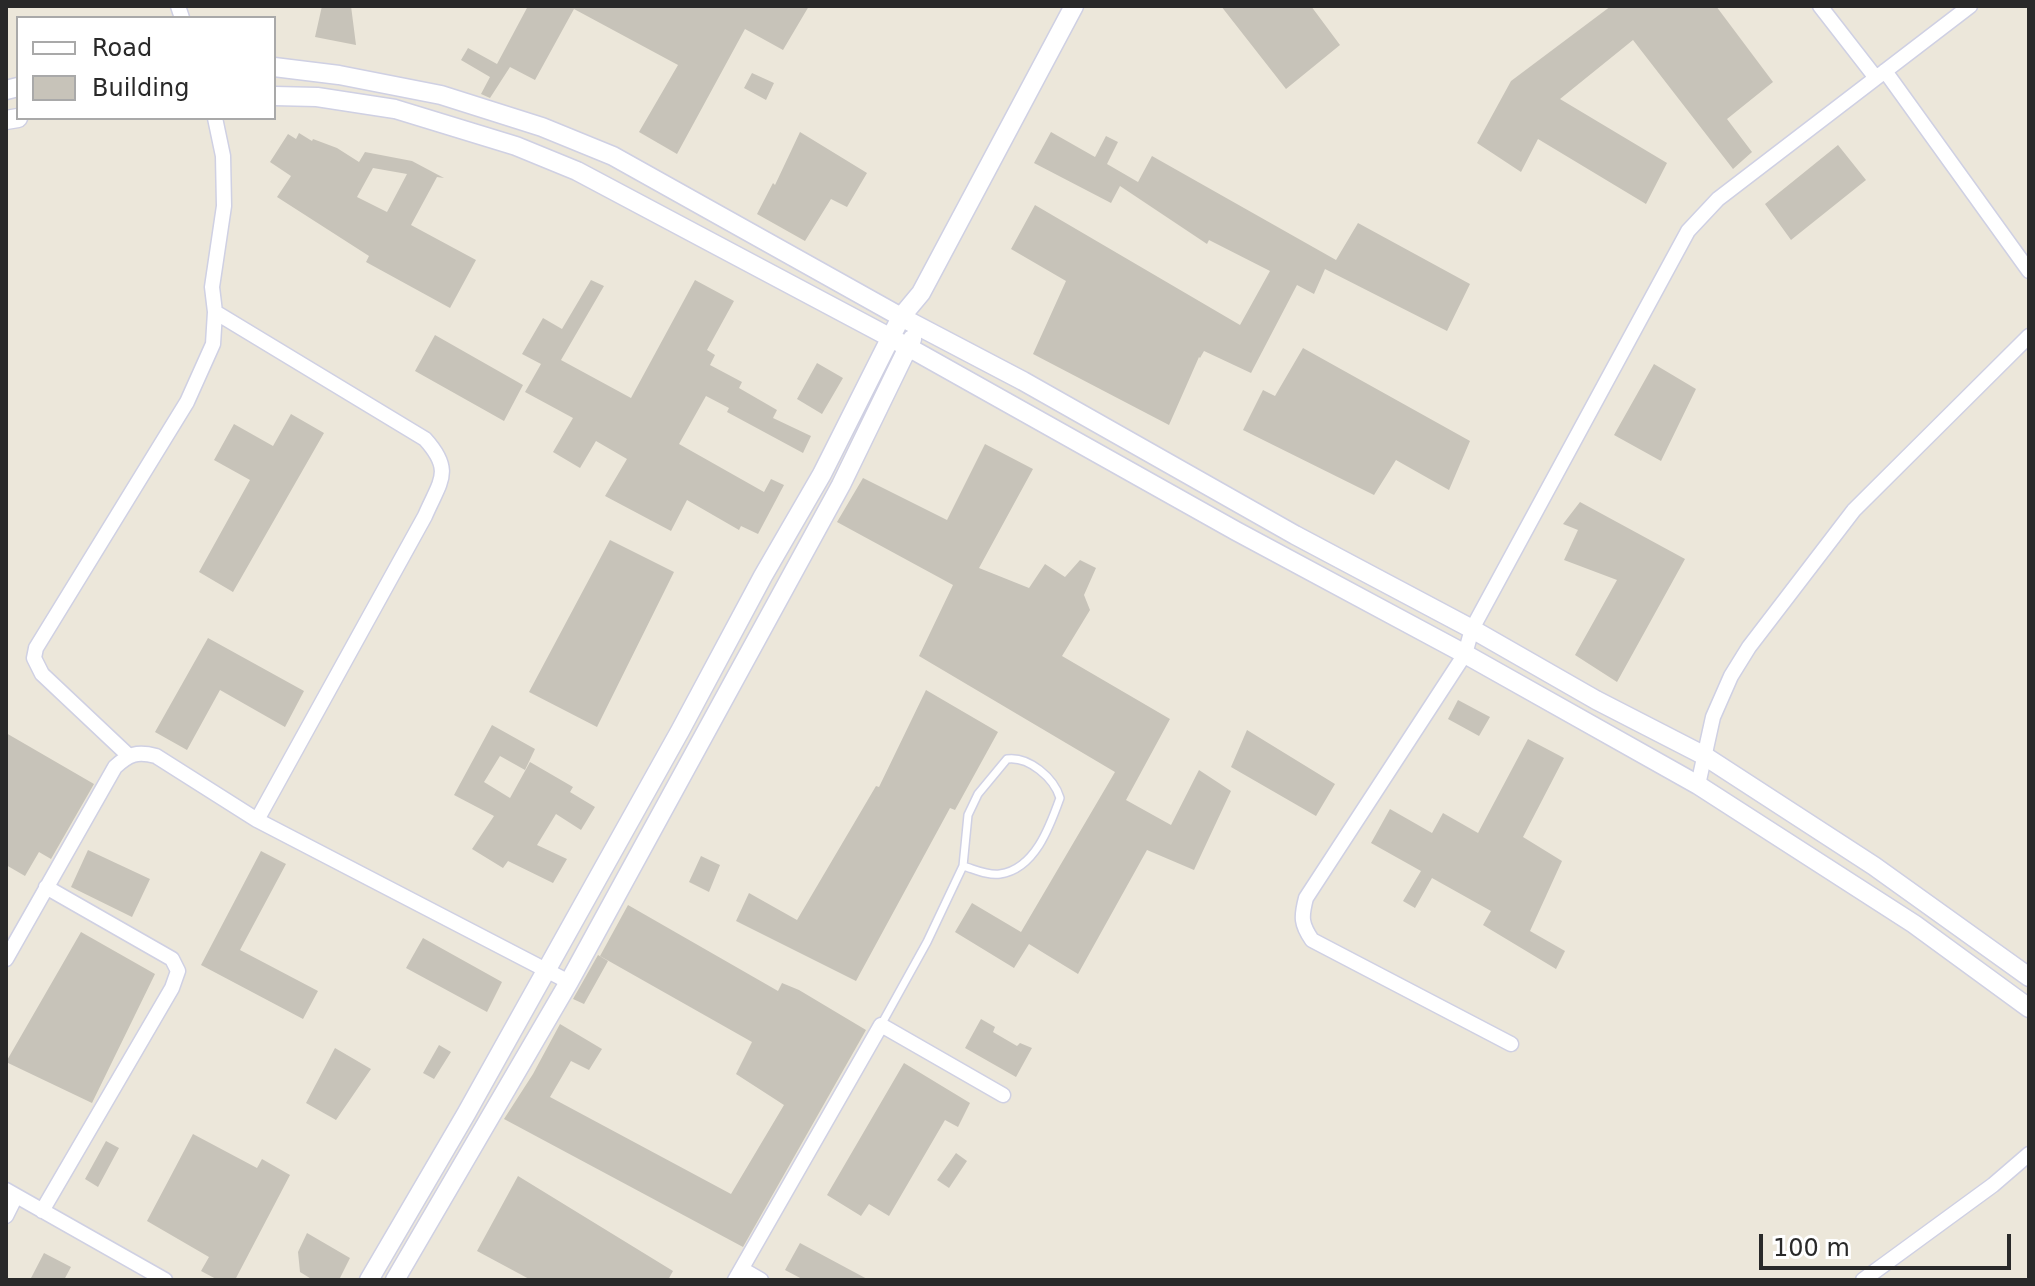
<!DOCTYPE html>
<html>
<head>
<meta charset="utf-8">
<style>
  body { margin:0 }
  #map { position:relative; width:2035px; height:1286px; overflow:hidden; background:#ece7da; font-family:"DejaVu Sans",sans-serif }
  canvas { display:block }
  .frame { position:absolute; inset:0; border:8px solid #292929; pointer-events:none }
  .legend { position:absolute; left:16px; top:16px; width:260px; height:104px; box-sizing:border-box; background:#fff; border:2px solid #a9a9a9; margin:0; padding:10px 14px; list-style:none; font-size:24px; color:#292929 }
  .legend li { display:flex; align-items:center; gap:16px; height:40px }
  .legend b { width:40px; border:2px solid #a9a9a9 }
  .scale { position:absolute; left:1759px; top:1234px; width:252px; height:36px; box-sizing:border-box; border:4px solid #292929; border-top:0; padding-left:10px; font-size:24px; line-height:28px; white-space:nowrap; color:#292929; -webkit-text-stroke:6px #fff; paint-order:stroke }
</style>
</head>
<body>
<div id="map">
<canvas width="2035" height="1286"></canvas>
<div class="frame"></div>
<ul class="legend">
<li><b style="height:10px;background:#fff"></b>Road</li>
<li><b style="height:22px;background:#c7c3b9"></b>Building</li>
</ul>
<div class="scale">100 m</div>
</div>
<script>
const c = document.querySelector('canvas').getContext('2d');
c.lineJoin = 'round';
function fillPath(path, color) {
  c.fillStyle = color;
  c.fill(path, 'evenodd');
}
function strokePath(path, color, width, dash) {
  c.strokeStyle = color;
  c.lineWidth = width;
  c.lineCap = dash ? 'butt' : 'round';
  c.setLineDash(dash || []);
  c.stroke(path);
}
fillPath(new Path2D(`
  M 322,6 L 351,6 L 356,45 L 315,37 Z
  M 528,6 L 809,6 L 783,50 L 745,29 L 677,154 L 639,132 L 678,65 L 574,9 L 535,80 L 510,67 L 490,98 L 481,94 L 490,77 L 461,60 L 468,48 L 497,64 Z
  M 1221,6 L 1311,6 L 1340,45 L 1286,89 Z
  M 1611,6 L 1716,6 L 1773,82 L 1727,119 L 1752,152 L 1733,169 L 1633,40 L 1560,99 L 1667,163 L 1646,204 L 1538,139 L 1521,172 L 1477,143 L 1511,81 Z
  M 752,73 L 774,83 L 766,100 L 744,88 Z
  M 800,132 L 867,173 L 847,207 L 831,199 L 805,241 L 757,214 L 773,183 L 775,185 Z
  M 1051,132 L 1095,157 L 1106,136 L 1118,142 L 1107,164 L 1138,182 L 1152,156 L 1336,260 L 1358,223 L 1470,284 L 1447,331 L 1325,269 L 1314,294 L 1297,285 L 1251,373 L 1204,351 L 1200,358 L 1199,357 L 1169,425 L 1033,354 L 1066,281 L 1011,249 L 1035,205 L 1240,325 L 1270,271 L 1209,240 L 1207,244 L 1120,186 L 1111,203 L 1034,163 Z
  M 299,133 L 312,141 L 313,139 L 337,148 L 359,162 L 365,152 L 412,161 L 444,178 L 437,177 L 411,225 L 476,260 L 450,308 L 366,262 L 369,256 L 277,197 L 291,176 L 270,162 L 288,134 L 296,139 ZM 373,168 L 407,174 L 387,212 L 357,197 Z
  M 1838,145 L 1866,180 L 1791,240 L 1765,204 Z
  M 591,280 L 604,286 L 561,360 L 631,398 L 695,280 L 734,301 L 707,350 L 715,355 L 710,365 L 742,382 L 739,388 L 777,410 L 773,418 L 811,436 L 803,453 L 727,412 L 729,408 L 706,396 L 679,444 L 764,492 L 771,479 L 784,485 L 758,534 L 741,526 L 739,530 L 687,500 L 671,531 L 605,496 L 627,459 L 596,441 L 580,468 L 553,452 L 573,418 L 525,392 L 541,364 L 522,354 L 543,318 L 562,329 Z
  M 435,335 L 523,385 L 504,421 L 415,371 Z
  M 1303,348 L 1470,441 L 1449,490 L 1396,460 L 1374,495 L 1243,430 L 1263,390 L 1275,396 Z
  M 817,363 L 843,378 L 822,414 L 797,399 Z
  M 1654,364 L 1696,389 L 1661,461 L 1614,435 Z
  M 291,414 L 324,433 L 233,592 L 199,572 L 250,480 L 214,460 L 234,424 L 273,446 Z
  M 985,444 L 1033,469 L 979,568 L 1029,588 L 1045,564 L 1065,577 L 1080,560 L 1096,568 L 1084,595 L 1090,610 L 1062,656 L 1170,719 L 1126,800 L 1171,825 L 1199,770 L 1231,791 L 1194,870 L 1147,850 L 1078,974 L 1029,944 L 1014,968 L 955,932 L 972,903 L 1021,932 L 1115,772 L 919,656 L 953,585 L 837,522 L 863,478 L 947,520 Z
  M 1580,502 L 1685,559 L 1617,682 L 1575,655 L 1617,580 L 1564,560 L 1578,530 L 1563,524 Z
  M 610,540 L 674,572 L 597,727 L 529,692 Z
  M 208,638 L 304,691 L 285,727 L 220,690 L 187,750 L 155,732 Z
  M 926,690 L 998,732 L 955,810 L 950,808 L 856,981 L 736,921 L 749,893 L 797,920 L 876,786 L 879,787 Z
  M 1458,700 L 1490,717 L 1479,736 L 1448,719 Z
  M 492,725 L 535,749 L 525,770 L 500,756 L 484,782 L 510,798 L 530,762 L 573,787 L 570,792 L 595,807 L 581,830 L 556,814 L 537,845 L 567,859 L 553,883 L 508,861 L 503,868 L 472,849 L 494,816 L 454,795 Z
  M 1247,730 L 1335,784 L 1316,816 L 1231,767 Z
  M 6,733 L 94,784 L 51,859 L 39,852 L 25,876 L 6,865 Z
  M 1528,739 L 1564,758 L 1523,837 L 1562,861 L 1530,931 L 1565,951 L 1556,969 L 1483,925 L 1491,911 L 1432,878 L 1415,908 L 1403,901 L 1421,871 L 1371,843 L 1390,809 L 1432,833 L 1443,813 L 1478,833 Z
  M 88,850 L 150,879 L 132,917 L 71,887 Z
  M 261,851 L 286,864 L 240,950 L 318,991 L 303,1019 L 201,965 Z
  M 701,856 L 720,865 L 709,892 L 689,882 Z
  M 628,905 L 778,991 L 782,983 L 799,990 L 866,1030 L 743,1247 L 504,1119 L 533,1074 L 560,1024 L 602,1049 L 589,1070 L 571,1061 L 550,1097 L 731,1194 L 784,1105 L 736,1074 L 752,1042 L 600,956 Z
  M 81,932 L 155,974 L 92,1103 L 6,1062 Z
  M 423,938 L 502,982 L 487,1012 L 406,968 Z
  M 598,955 L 608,961 L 584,1004 L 573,999 Z
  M 981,1019 L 995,1027 L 993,1032 L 1017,1046 L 1020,1043 L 1032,1048 L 1016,1077 L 965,1048 Z
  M 439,1045 L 451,1052 L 434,1079 L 423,1073 Z
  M 335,1048 L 371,1069 L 336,1120 L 306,1103 Z
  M 904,1063 L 970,1103 L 958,1127 L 945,1120 L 889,1216 L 869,1204 L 861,1216 L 827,1195 Z
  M 193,1134 L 257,1168 L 262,1159 L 290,1175 L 235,1280 L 218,1280 L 201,1271 L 209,1257 L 147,1221 Z
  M 106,1141 L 119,1148 L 98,1187 L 85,1179 Z
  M 956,1153 L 967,1161 L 949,1188 L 937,1180 Z
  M 518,1176 L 673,1271 L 668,1280 L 531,1280 L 477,1251 Z
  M 307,1233 L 350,1258 L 339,1280 L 313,1280 L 300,1272 L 298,1252 Z
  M 800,1243 L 869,1280 L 804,1280 L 785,1270 Z
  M 44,1253 L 71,1267 L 64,1280 L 30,1280 Z`), '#c7c3b9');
const service = new Path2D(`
  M 881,1025 L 927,942 L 963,866 L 968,815 L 978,794 L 1007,759 C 1029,756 1054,778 1060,798 C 1050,826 1035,869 1000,874 C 988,876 974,869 963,866`);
const minor = new Path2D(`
  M 178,6 L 182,18
  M 1820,6 L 1876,78
  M 1885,71 L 2029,271
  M 215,312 L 425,439 C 454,471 440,481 425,516 L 257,820
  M 128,755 L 42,674 L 34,658 L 36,648 L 187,402 L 213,344 L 215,312 L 212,287 L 224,206 L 223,156 L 215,118
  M 1698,785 L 1713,717 L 1731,676 L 1749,647 L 1854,510 L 2029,336
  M 6,959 L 115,767 C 129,754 137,751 156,756 L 257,820 L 569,982
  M 1511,1044 L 1312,940 C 1301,924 1301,917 1306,898 L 1465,654 L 1472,629 L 1688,231 L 1718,199 L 1970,6
  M 6,1190 L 165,1280
  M 42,1211 L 172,988 L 178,971 L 172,959 L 46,887
  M 6,1216 L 16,1196
  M 742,1269 L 761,1280
  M 735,1280 L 881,1025 L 1003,1095
  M 1863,1280 L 1993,1185 L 2029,1154`);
const tertiary = new Path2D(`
  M 274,67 L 339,75 L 441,95 L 542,127 L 613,156 L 901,317 L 1023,381 L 1295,535 L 1472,629 L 1596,700 L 1703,755 L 1874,866 L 2029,977
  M 6,90 L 18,87
  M 274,96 L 317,97 L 395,109 L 516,146 L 577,171 L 908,347 L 1236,531 L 1465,654 L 1698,785 L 1914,924 L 2029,1008
  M 6,120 L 18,118
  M 369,1280 L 466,1114 L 680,731 L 763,576 L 822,474 L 901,317 L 921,293 L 1074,6
  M 395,1280 L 569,982 L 841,485 L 912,339`);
strokePath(service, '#cfd0e3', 10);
strokePath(minor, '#cfd0e3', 17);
strokePath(tertiary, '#cfd0e3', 21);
strokePath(service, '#fff', 7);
strokePath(minor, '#fff', 14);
strokePath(tertiary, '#fff', 18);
</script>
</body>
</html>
